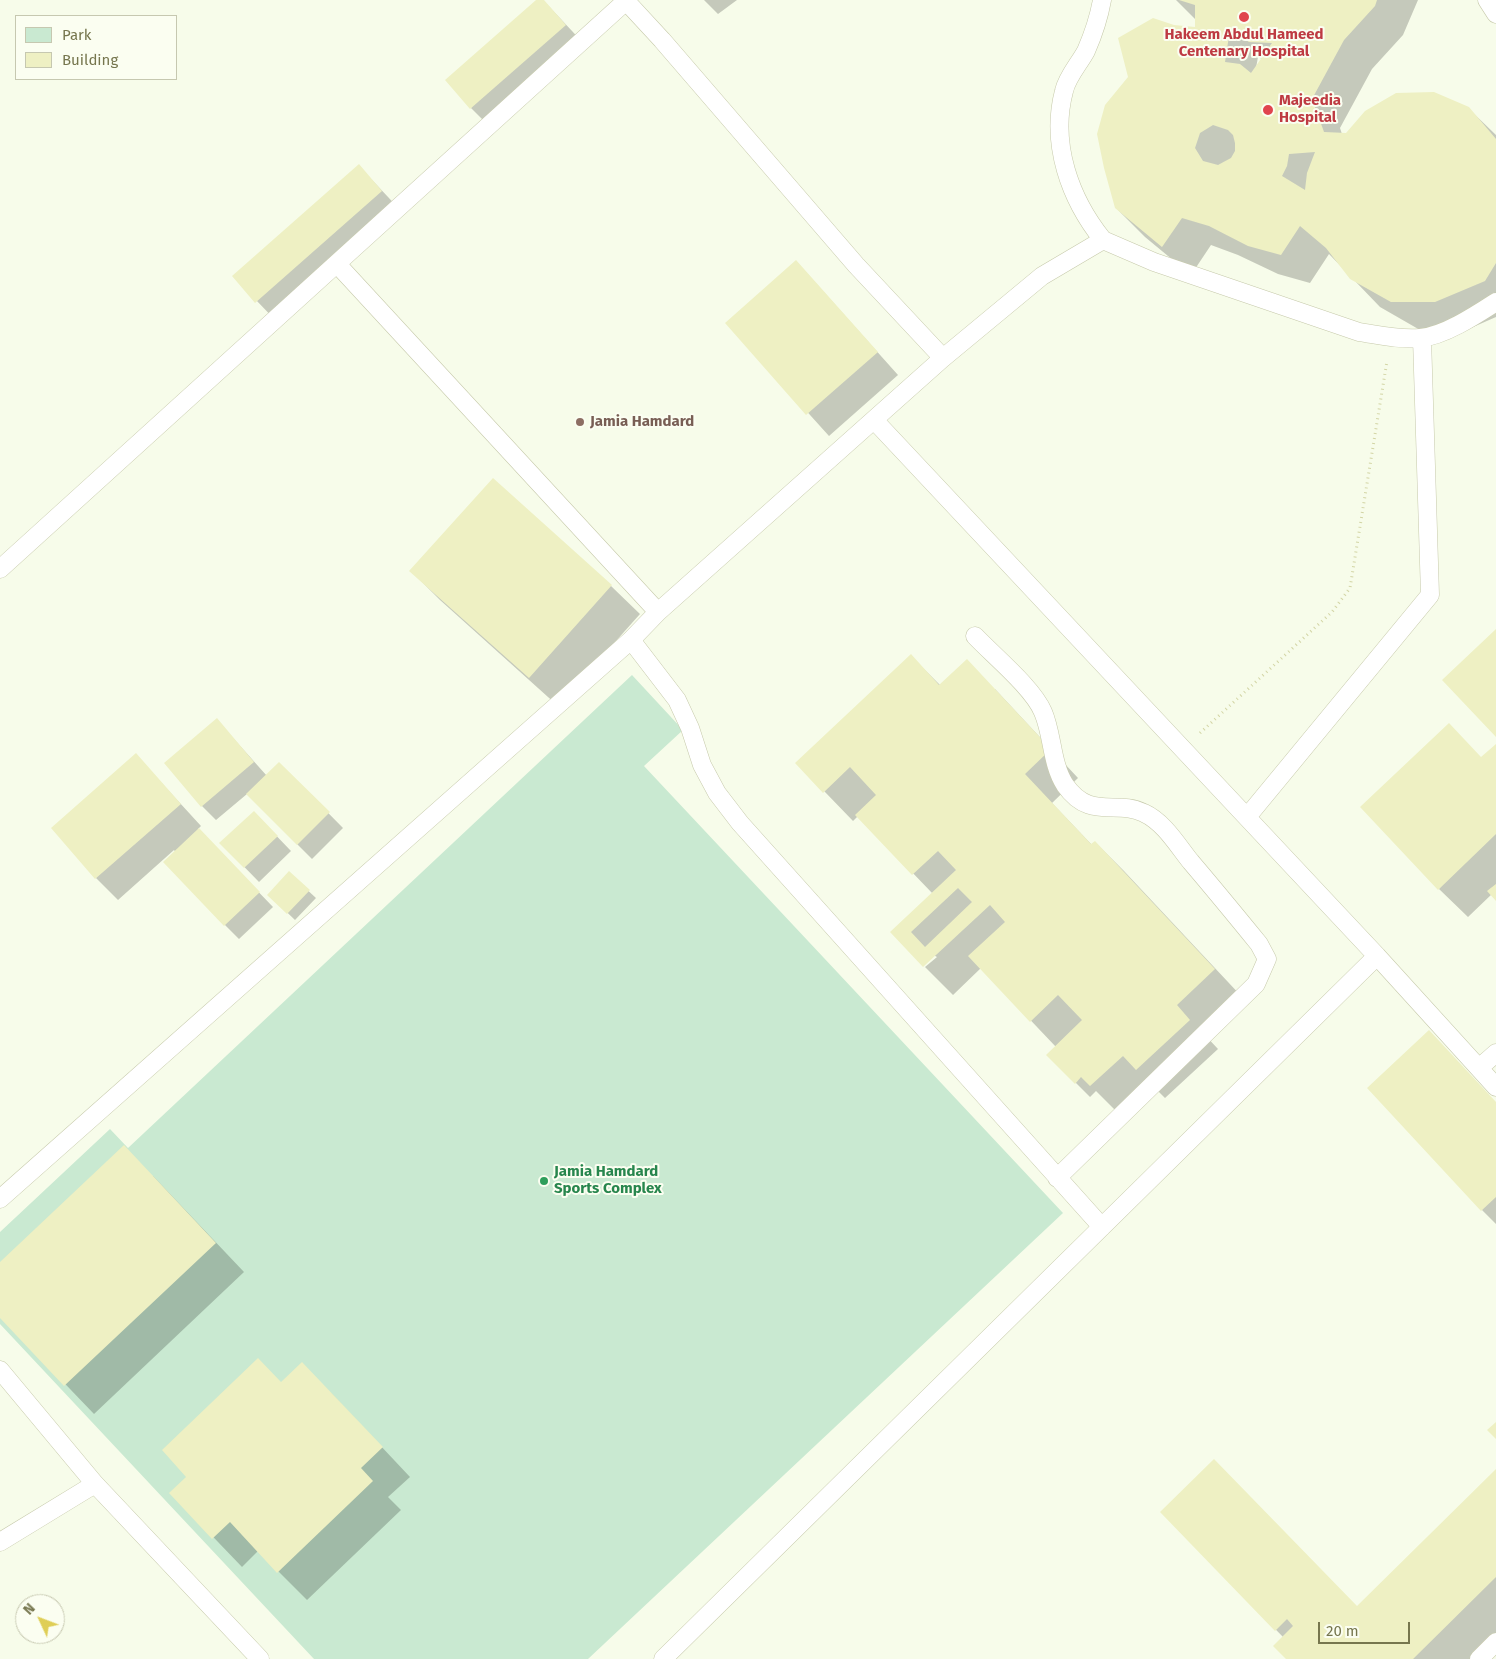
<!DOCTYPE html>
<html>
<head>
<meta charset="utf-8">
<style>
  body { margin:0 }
  #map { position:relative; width:1496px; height:1659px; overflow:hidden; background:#f7fcea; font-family:"Fira Sans",sans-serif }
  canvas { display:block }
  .legend { position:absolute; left:15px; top:15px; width:162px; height:65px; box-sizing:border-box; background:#fbfef1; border:1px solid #c6c8b0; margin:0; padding:6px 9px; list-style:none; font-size:15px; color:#76764e }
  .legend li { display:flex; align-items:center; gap:10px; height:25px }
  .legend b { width:25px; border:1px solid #c6c8b0 }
  .north { position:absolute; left:15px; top:1594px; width:50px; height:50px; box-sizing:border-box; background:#fbfef1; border:1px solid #c6c8b0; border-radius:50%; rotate:313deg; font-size:14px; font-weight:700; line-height:20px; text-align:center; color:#76764e }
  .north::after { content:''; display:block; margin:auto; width:18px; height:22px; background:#dfce56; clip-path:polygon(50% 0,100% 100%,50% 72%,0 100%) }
  .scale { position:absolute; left:1318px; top:1622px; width:92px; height:22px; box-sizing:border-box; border:2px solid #76764e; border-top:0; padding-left:6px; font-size:15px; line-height:18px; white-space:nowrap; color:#76764e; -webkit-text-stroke:4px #fbfef1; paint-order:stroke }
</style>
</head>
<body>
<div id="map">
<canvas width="1496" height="1659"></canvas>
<ul class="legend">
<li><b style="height:14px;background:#c9e9d1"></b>Park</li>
<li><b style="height:14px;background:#eef0c3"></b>Building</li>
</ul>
<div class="north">N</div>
<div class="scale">20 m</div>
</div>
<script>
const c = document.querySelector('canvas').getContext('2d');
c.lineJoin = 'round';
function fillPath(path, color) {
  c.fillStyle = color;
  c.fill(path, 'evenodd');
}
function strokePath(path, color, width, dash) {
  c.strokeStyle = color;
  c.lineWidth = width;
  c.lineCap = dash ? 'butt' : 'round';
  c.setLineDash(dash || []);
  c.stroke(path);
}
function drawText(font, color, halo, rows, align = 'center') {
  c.font = font + ' "Fira Sans",sans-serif';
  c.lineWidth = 4;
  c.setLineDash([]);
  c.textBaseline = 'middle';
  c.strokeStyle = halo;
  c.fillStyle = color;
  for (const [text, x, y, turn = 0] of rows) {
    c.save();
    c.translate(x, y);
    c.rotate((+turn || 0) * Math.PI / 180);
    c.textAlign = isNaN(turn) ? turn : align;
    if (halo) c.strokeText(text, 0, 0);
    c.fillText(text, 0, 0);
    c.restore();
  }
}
fillPath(new Path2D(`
  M 632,675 L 683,730 L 644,766 L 1063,1213 L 588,1659 L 314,1659 L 0,1324 L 0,1232 L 110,1129 L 128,1148 Z`), '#c9e9d1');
fillPath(new Path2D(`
  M 538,0 L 543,0 L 587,47 L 493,130 L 471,108 Z
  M 704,0 L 737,0 L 718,14 Z
  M 1176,0 L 1418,0 L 1403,35 L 1372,69 L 1340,128 L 1342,134 L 1468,108 L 1496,135 L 1496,317 L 1464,331 L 1420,330 L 1380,307 L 1329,254 L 1310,283 L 1278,274 L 1238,255 L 1211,245 L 1191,275 L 1145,237 L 1116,208 L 1174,26 L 1196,28 L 1196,20 ZM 1258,57 L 1262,59 L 1256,68 Z
  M 359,166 L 403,213 L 278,323 L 234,277 Z
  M 796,261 L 898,375 L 829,436 L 727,323 Z
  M 493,480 L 611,586 L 640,614 L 558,706 L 440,600 L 411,571 Z
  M 911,656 L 940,685 L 995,689 L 1078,778 L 1052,803 L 1092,845 L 1095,842 L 1124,871 L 1243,998 L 1204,1034 L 1218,1049 L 1165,1098 L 1151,1084 L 1119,1114 L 1096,1091 L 1090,1097 L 1048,1055 L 1056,1047 L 981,968 L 953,995 L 925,967 L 937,957 L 892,932 L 933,894 L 858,816 L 853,821 L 797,763 Z
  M 217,720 L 267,776 L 279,763 L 343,828 L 312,859 L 247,794 L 216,820 L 202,806 Z
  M 1496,745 L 1496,899 L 1492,894 L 1468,917 L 1439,889 L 1482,758 Z
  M 136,755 L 201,826 L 198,829 L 273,907 L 239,939 L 225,925 L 174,850 L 118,900 L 96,878 Z
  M 268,827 L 291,851 L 259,882 L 221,843 Z
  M 289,873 L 316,898 L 295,920 L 269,895 Z
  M 1496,1102 L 1496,1224 L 1482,1210 Z
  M 153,1176 L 244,1272 L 94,1414 L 0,1316 L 0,1264 Z
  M 282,1383 L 331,1393 L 410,1477 L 388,1497 L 401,1510 L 307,1600 L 258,1551 L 242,1567 L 171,1493 Z
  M 1496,1471 L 1496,1633 L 1470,1659 L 1288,1659 L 1283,1637 L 1161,1512 L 1357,1607 Z`), '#0003');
fillPath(new Path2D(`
  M 536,0 L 544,0 L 566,25 L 470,109 L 445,80 Z
  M 1179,0 L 1377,0 L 1375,6 L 1344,40 L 1312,99 L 1324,132 L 1346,133 L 1365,111 L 1396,93 L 1434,92 L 1469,107 L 1496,139 L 1496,263 L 1485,281 L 1435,302 L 1391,302 L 1350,279 L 1326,248 L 1300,226 L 1281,255 L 1248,246 L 1209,226 L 1182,218 L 1162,247 L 1115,208 L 1104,168 L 1097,134 L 1105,105 L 1128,77 L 1118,38 L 1153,18 L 1174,25 L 1195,27 L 1195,5 ZM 1230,29 L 1249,42 L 1272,43 L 1251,73 L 1240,64 L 1225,62 ZM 1213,125 L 1228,130 L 1233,135 L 1235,143 L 1235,151 L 1231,158 L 1218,165 L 1203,161 L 1195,148 L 1200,133 ZM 1315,152 L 1307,173 L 1305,190 L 1282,176 L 1287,166 L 1289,154 Z
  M 359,164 L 382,191 L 255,303 L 232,276 Z
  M 796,260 L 878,352 L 806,415 L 725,323 Z
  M 493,478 L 612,585 L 529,678 L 409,571 Z
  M 1496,629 L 1496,737 L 1442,680 Z
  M 911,654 L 939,685 L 967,659 L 1051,749 L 1025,774 L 1091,844 L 1095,841 L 1215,969 L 1177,1005 L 1190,1020 L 1136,1070 L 1123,1056 L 1090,1086 L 1081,1077 L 1075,1084 L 1046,1055 L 1082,1020 L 1058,995 L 1030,1022 L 968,956 L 1005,922 L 990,905 L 923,967 L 890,932 L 956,870 L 938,851 L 912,875 L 855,815 L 876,795 L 850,767 L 823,793 L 795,763 ZM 958,888 L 972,902 L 925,947 L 911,932 Z
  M 217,718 L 254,762 L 201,807 L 164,763 Z
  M 1449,723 L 1481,757 L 1496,744 L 1496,834 L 1438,890 L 1360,807 Z
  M 136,753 L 181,804 L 95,879 L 51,828 Z
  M 279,762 L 330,812 L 297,845 L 246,794 Z
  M 254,811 L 278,836 L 244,868 L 219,843 Z
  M 199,828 L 260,892 L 224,926 L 163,862 Z
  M 289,871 L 310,890 L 287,914 L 267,895 Z
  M 1496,884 L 1496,901 L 1487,891 Z
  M 1429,1030 L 1496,1102 L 1496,1197 L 1481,1211 L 1367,1088 Z
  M 124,1145 L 216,1243 L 64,1386 L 0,1318 L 0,1262 Z
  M 258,1358 L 281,1382 L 302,1362 L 383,1447 L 361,1468 L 373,1481 L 277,1573 L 230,1522 L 212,1539 L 169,1493 L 186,1477 L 162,1450 Z
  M 1496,1422 L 1496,1439 L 1487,1430 Z
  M 1214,1459 L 1357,1606 L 1496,1469 L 1496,1577 L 1413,1659 L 1286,1659 L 1273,1646 L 1293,1626 L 1287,1619 L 1275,1631 L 1160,1512 Z`), '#eef0c3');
const service = new Path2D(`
  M 1487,0 L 1496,14
  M 1103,240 L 1154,262 L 1359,332 C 1379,335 1399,340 1420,338 C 1444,336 1476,315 1496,302
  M 337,264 L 658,612
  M 943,358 L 1042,276 L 1103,240 C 1070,199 1050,144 1064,91 C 1067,77 1079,64 1086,51 C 1093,35 1099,17 1102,0
  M 0,569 L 626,1
  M 975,636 C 994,656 1033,688 1043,712 C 1053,735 1051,763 1065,785 C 1090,821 1116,799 1144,813 C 1164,822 1178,846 1191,862 C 1214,889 1237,917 1259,944 L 1267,959 L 1256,984 L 1057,1178
  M 631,640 L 677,700 L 690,728 L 702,765 L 717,793 L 740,823 L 1102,1227
  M 1247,817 L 1430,595 L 1422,338
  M 1377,956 L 1496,1087
  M 1479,1068 L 1496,1053
  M 0,1199 L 631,640 L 658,612 L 943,358 L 856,265 L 662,40 L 625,0
  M 0,1370 L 95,1484 L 0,1542
  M 95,1484 L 260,1659
  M 663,1659 L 1377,956 L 875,421
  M 1479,1659 L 1496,1642`);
strokePath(service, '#c6c9aa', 19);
strokePath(new Path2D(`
  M 1200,733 L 1332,612 L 1350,588 L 1387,361`), '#d3d5a5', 3, [1, 4]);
strokePath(service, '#fff', 18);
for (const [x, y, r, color] of [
  [1244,17,6,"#e0444e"],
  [1268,110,6,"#e0444e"],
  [580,422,5,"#8d6e63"],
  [544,1181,5,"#2e9e5b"]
]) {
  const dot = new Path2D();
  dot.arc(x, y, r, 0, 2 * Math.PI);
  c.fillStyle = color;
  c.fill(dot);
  strokePath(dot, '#fbfef1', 2);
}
drawText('bold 15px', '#be3a42', '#fbfef1', [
  ["Hakeem Abdul Hameed",1244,35],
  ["Centenary Hospital",1244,52],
  ["Majeedia",1279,101,"left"],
  ["Hospital",1279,118,"left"]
]);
drawText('bold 15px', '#785e54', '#fbfef1', [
  ["Jamia Hamdard",590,422]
], 'left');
drawText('bold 15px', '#27864d', '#fbfef1', [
  ["Jamia Hamdard",554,1172],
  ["Sports Complex",554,1189]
], 'left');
</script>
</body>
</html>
